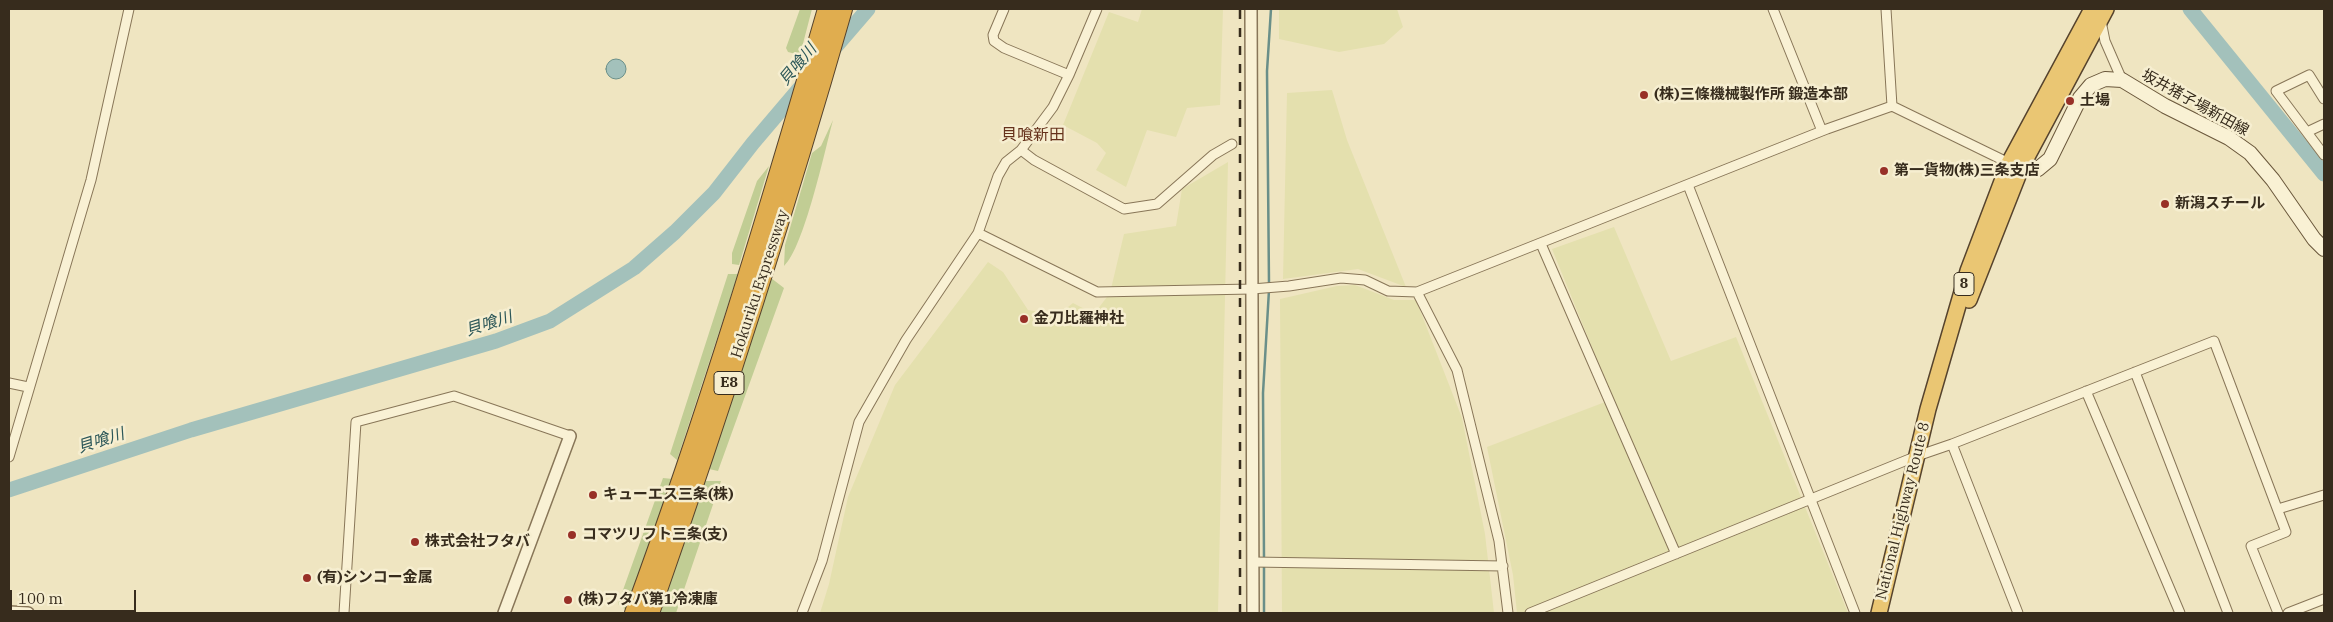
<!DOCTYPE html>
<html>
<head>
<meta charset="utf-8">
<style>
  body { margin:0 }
  #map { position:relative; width:2333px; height:622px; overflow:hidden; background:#efe5c1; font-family:"IBM Plex Serif",serif }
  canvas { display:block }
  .frame { position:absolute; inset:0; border:10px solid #372c1d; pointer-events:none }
  .scale { position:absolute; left:10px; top:590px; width:126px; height:22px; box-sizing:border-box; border:2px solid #372c1d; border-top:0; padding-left:6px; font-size:15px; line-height:18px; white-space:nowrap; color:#372c1d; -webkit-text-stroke:4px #f6eed0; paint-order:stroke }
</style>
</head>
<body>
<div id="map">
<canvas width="2333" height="622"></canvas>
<div class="frame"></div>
<div class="scale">100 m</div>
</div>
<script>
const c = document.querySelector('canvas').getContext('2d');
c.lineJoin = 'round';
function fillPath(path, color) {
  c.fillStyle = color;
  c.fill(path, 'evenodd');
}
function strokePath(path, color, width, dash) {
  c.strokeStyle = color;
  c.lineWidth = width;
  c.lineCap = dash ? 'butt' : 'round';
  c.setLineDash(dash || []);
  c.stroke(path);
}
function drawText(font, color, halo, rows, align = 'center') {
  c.font = font + ' "IBM Plex Serif","Noto Sans JP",serif';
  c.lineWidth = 5;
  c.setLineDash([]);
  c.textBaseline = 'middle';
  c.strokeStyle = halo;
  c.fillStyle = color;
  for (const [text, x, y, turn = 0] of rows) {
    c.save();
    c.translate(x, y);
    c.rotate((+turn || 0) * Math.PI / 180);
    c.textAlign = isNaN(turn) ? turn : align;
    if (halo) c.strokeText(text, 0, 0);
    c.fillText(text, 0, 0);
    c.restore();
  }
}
fillPath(new Path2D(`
  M 1142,9 L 1223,9 L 1220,105 L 1187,108 L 1176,137 L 1147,130 L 1126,187 L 1096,170 L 1106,153 L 1097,143 L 1063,125 L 1109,12 L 1138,22 Z
  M 1279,9 L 1397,9 L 1403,27 L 1384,44 L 1339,52 L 1279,39 Z
  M 1332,90 L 1347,140 L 1406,287 L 1358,269 L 1283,279 L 1287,93 Z
  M 1228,162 L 1218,613 L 820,613 L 829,584 L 848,497 L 895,385 L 988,262 L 1003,272 L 1028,310 L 1058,315 L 1073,303 L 1094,314 L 1110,293 L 1124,234 L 1176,226 L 1182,189 Z
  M 1614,227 L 1671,361 L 1736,337 L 1848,613 L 1517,613 L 1513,575 L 1487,447 L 1613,399 L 1552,249 Z
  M 1355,285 L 1394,300 L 1416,300 L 1462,418 L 1485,534 L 1494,613 L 1282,613 L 1280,299 L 1337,286 Z`), '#e4e0ae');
fillPath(new Path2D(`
  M 800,9 L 812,9 L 800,55 L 788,52 L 786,48 Z
  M 833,120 C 825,150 804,248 784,266 L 785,245 L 812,153 L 821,146 Z
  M 769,166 L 739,265 L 732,264 L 732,253 L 757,181 Z
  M 728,274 L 738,274 L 677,460 L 670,454 Z
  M 771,278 L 784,288 L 718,471 L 709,469 Z
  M 663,478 L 673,479 L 626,610 L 618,604 Z
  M 703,481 L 721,481 L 676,613 L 658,613 Z`), '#c1cd94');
const water = new Path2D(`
  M606 69a10 10 0 1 1 20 0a10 10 0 1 1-20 0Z`);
fillPath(water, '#a3c1bb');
strokePath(water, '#6a8f89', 1);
strokePath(new Path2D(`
  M 1269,284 L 1267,71 L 1271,9
  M 1264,559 L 1263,393 L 1269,290
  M 1264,565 L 1264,613`), '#6a8f89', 2.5);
strokePath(new Path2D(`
  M 2190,9 L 2324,174
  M 831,52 L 868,9
  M 9,490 L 191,430 L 496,341 L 550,321 L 634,268 L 675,232 L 714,193 L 753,143 L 804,83`), '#a3c1bb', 15);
const minor = new Path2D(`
  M 1004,9 L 993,35 L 994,41 L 1004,48 L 1069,75
  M 1773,9 L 1822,131
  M 1886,9 L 1892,106
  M 2101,21 L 2105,41 L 2122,80
  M 2324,99 L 2309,75 L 2276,91 L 2324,155
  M 2307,132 L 2324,124
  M 1021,150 L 1034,160 L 1124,209 L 1157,204 L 1213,155 L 1232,144
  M 1688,185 L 1855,613
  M 978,233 L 1097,292 L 1252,289 L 1289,286 L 1341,278 L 1365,280 L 1388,291 L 1417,292 L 1827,129 L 1892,106 L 2009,163
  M 1541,244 L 1676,554
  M 1417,292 L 1457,370 L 1499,541 L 1508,613
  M 2135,372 L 2228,613
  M 9,383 L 28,387
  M 2086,391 L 2180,613
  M 1952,444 L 2018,613
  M 9,457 L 91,180 L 129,9
  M 2278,509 L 2324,495
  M 1253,562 L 1503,566
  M 344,613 L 356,422 L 454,396 L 570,436
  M 802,613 L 822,561 L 859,422 L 906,340 L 978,233 L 998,176 L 1006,162 L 1021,150 L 1053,107 L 1069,75 L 1097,9
  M 1530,613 L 1917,456 L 1952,444 L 2214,341 L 2286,532 L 2251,546 L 2278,613
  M 2288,613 L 2324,599`);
const tertiary = new Path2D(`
  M 1251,9 L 1253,613
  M 9,612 L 28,613
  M 504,613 L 570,436`);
const secondary = new Path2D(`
  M 2021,168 L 2038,169 L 2050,159 L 2080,98 L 2091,85 L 2105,79 L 2122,80 L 2165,106 L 2229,138 L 2250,153 L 2273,180 L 2314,239 L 2324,249`);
const trunk = new Path2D(`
  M 1969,300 L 2021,168 L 2106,9
  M 1879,613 L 1928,409 L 1968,271 L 2009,163 L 2092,9`);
const motorway = new Path2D(`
  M 634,613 C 707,415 768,212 827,9
  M 650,613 C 720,413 785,212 843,9`);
strokePath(minor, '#887658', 11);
strokePath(tertiary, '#887658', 14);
strokePath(secondary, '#6a573b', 16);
strokePath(trunk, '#56432d', 18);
strokePath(motorway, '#56432d', 20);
strokePath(minor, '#f9f1d4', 9);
strokePath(tertiary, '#f9f1d4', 11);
strokePath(secondary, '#f9f1d4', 14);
strokePath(trunk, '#eac673', 15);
strokePath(motorway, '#e0ad4f', 18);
strokePath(new Path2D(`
  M 1240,613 L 1240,9`), '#372c1d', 2.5, [9, 9]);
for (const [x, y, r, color] of [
  [1644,95,5,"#983027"],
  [2070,101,5,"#983027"],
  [1884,171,5,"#983027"],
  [2165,204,5,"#983027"],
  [1024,319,5,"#983027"],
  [593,495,5,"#983027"],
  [572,535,5,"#983027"],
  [415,542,5,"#983027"],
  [307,578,5,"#983027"],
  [568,600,5,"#983027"]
]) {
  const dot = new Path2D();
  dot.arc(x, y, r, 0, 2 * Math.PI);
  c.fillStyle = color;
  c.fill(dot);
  strokePath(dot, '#f6eed0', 2);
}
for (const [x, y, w] of [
  [1964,284,20],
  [729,383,30]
]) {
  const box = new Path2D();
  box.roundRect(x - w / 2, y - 11.5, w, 23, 4);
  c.fillStyle = '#f6eed0';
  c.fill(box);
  strokePath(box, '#372c1d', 1);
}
drawText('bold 14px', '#372c1d', null, [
  ["8",1964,284],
  ["E8",729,383]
]);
drawText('bold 15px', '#372c1d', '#f6eed0', [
  ["(株)三條機械製作所 鍛造本部",1654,95],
  ["土場",2080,101],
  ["第一貨物(株)三条支店",1894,171],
  ["新潟スチール",2175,204],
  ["金刀比羅神社",1034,319],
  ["キューエス三条(株)",603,495],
  ["コマツリフト三条(支)",582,535],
  ["株式会社フタバ",425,542],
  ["(有)シンコー金属",317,578],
  ["(株)フタバ第1冷凍庫",578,600]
], 'left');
drawText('15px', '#372c1d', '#f6eed0', [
  ["坂井猪子場新田線",2195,103,29],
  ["Hokuriku Expressway",760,284,-72],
  ["National Highway Route 8",1903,511,-76]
]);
drawText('italic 16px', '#2c5758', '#f6eed0', [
  ["貝喰川",798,65,-50],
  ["貝喰川",489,324,-18],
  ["貝喰川",101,441,-18]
]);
drawText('16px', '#65311b', '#f6eed0', [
  ["貝喰新田",1033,135]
]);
</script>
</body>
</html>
